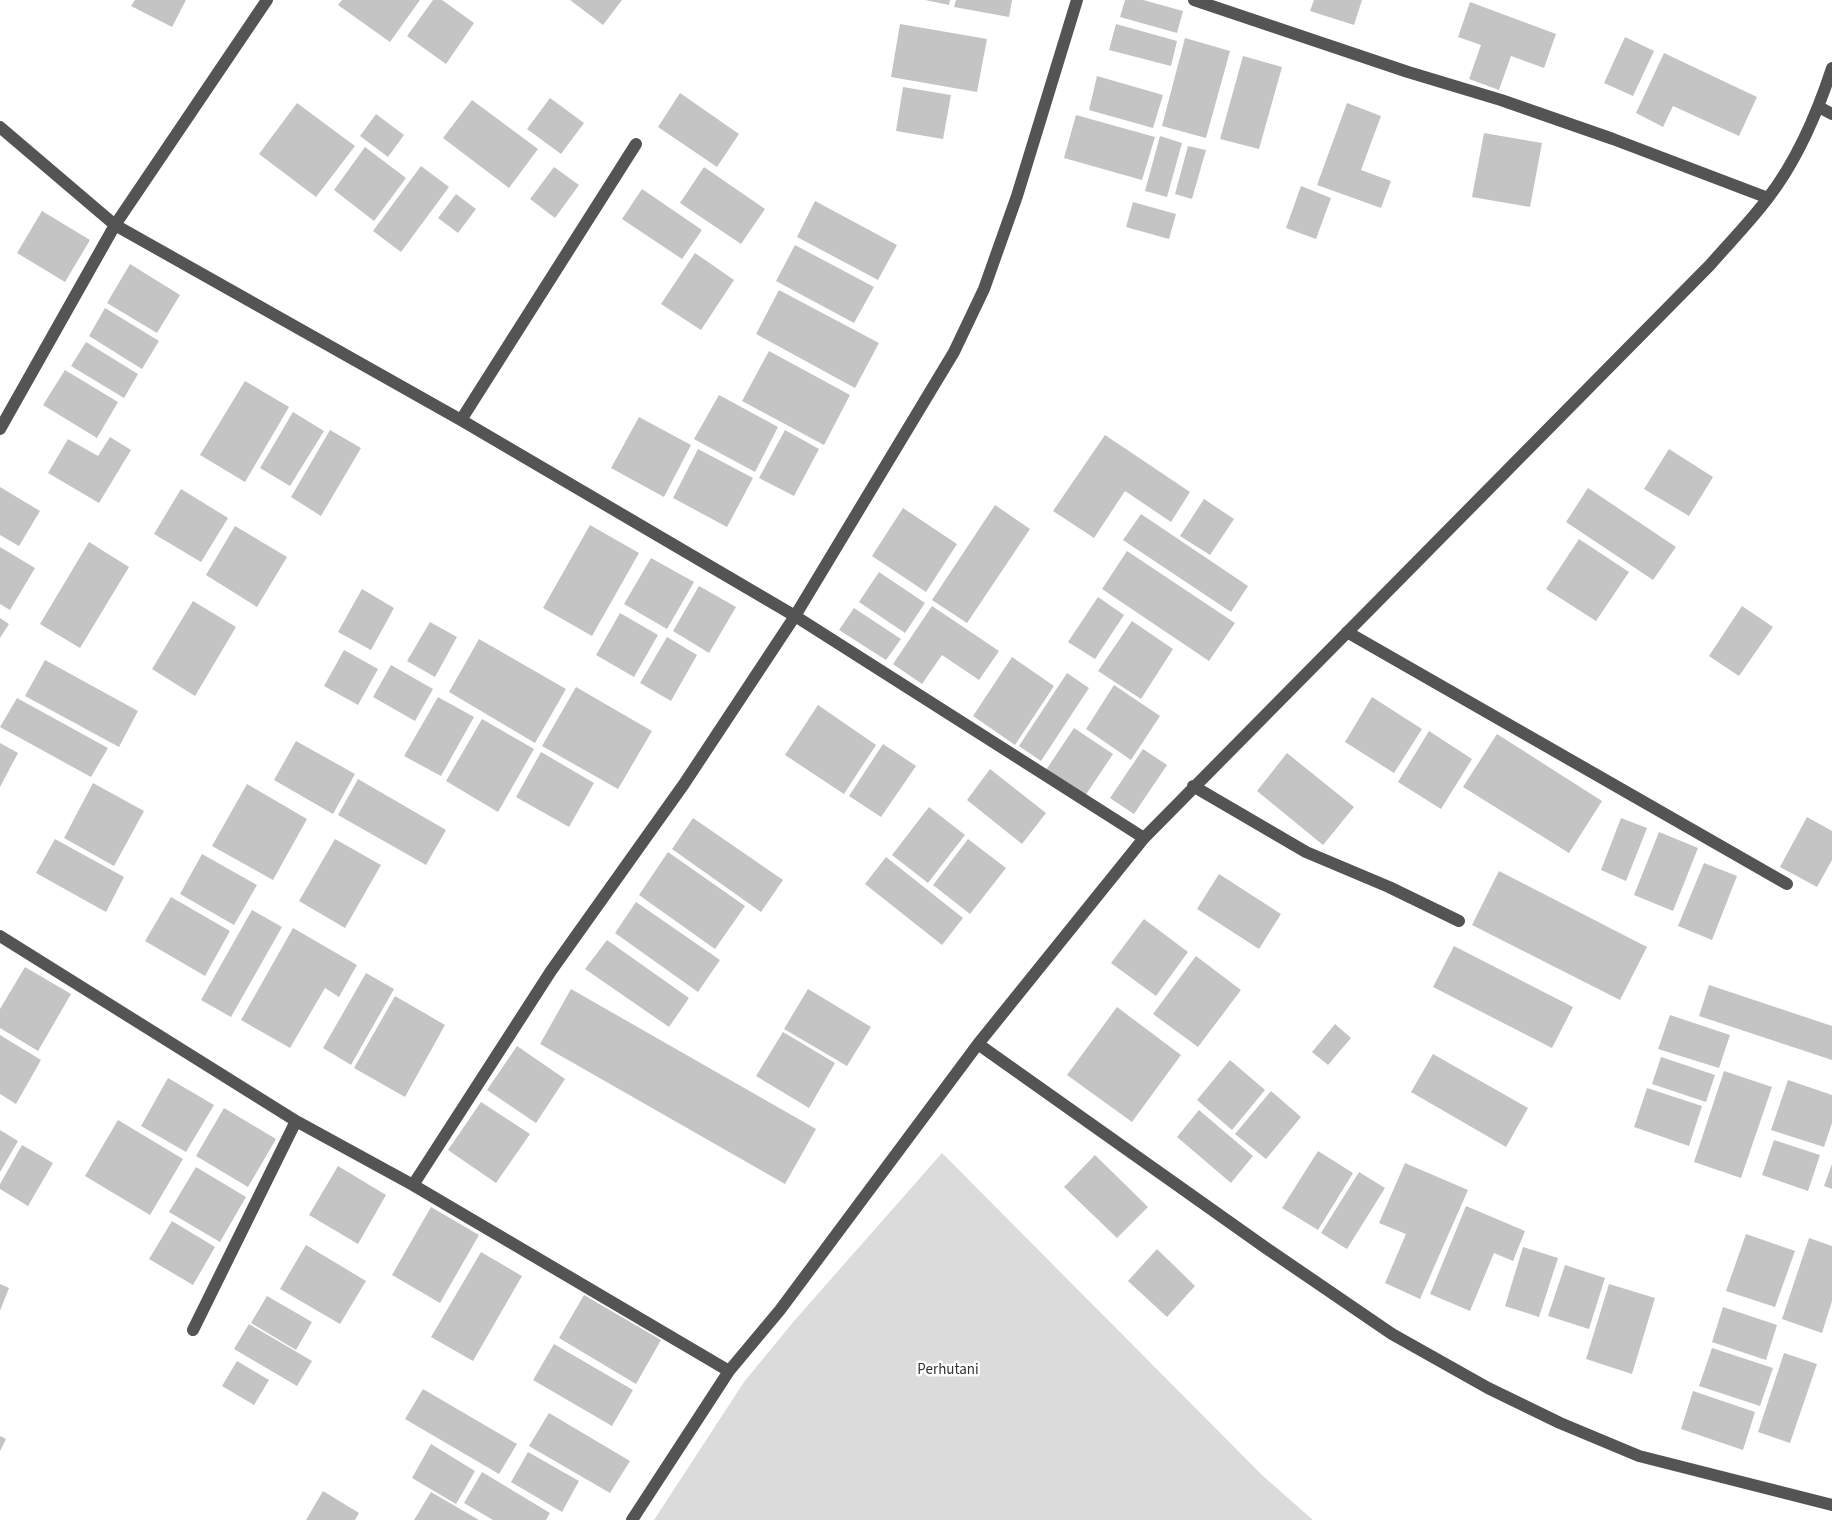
<!DOCTYPE html>
<html>
<head>
<meta charset="utf-8">
<style>
  body { margin:0 }
  canvas { display:block; background:#fff }
</style>
</head>
<body>
<canvas width="1832" height="1520"></canvas>
<script>
const c = document.querySelector('canvas').getContext('2d');
c.lineJoin = 'round';
function fillPath(path, color) {
  c.fillStyle = color;
  c.fill(path, 'evenodd');
}
function strokePath(path, color, width, dash) {
  c.strokeStyle = color;
  c.lineWidth = width;
  c.lineCap = dash ? 'butt' : 'round';
  c.setLineDash(dash || []);
  c.stroke(path);
}
function drawText(font, color, halo, rows, align = 'center') {
  c.font = font + ' "Source Sans 3",sans-serif';
  c.lineWidth = 5;
  c.setLineDash([]);
  c.textBaseline = 'middle';
  c.strokeStyle = halo;
  c.fillStyle = color;
  for (const [text, x, y, turn = 0] of rows) {
    c.save();
    c.translate(x, y);
    c.rotate((+turn || 0) * Math.PI / 180);
    c.textAlign = isNaN(turn) ? turn : align;
    if (halo) c.strokeText(text, 0, 0);
    c.fillText(text, 0, 0);
    c.restore();
  }
}
fillPath(new Path2D(`
  M 942,1153 L 1263,1476 L 1313,1520 L 654,1520 L 744,1382 L 794,1321 Z`), '#dbdbdb');
fillPath(new Path2D(`
  M 135,0 L 186,0 L 172,27 L 131,6 Z
  M 342,0 L 420,0 L 390,42 L 338,5 Z
  M 433,0 L 442,0 L 474,23 L 446,64 L 407,36 Z
  M 570,0 L 622,0 L 603,25 Z
  M 925,0 L 950,0 L 949,5 Z
  M 956,0 L 1012,0 L 1009,17 L 954,7 Z
  M 1125,0 L 1143,0 L 1183,11 L 1177,33 L 1120,17 Z
  M 1314,0 L 1362,0 L 1354,25 L 1310,11 Z
  M 1470,2 L 1556,34 L 1544,68 L 1511,56 L 1499,90 L 1469,79 L 1481,45 L 1458,37 Z
  M 900,24 L 987,39 L 977,92 L 891,77 Z
  M 1116,24 L 1177,41 L 1171,66 L 1109,50 Z
  M 1625,37 L 1654,51 L 1633,96 L 1604,83 Z
  M 1185,38 L 1230,51 L 1206,138 L 1162,126 Z
  M 1664,53 L 1757,97 L 1739,136 L 1673,106 L 1663,127 L 1636,113 Z
  M 1243,56 L 1282,67 L 1259,149 L 1220,139 Z
  M 1097,76 L 1163,95 L 1153,128 L 1089,110 Z
  M 903,87 L 951,95 L 943,139 L 896,131 Z
  M 680,93 L 739,134 L 717,167 L 658,127 Z
  M 550,98 L 584,123 L 561,154 L 527,129 Z
  M 472,100 L 538,149 L 509,188 L 443,138 Z
  M 297,103 L 355,146 L 316,197 L 259,154 Z
  M 1347,103 L 1381,116 L 1361,170 L 1391,181 L 1381,208 L 1317,185 Z
  M 376,114 L 404,135 L 388,157 L 360,136 Z
  M 1076,115 L 1155,137 L 1142,180 L 1064,158 Z
  M 1484,133 L 1542,143 L 1530,207 L 1472,197 Z
  M 1160,136 L 1182,143 L 1167,197 L 1145,191 Z
  M 1188,146 L 1206,150 L 1192,199 L 1175,194 Z
  M 365,147 L 406,178 L 374,221 L 334,190 Z
  M 421,166 L 449,187 L 401,252 L 373,231 Z
  M 554,167 L 579,185 L 555,218 L 530,199 Z
  M 704,167 L 765,209 L 741,244 L 680,203 Z
  M 1301,186 L 1331,198 L 1316,239 L 1286,228 Z
  M 642,189 L 702,230 L 682,259 L 622,219 Z
  M 456,194 L 476,209 L 458,233 L 438,218 Z
  M 815,201 L 897,245 L 878,280 L 797,237 Z
  M 1133,202 L 1176,214 L 1169,239 L 1126,227 Z
  M 42,211 L 90,240 L 65,282 L 17,253 Z
  M 795,245 L 874,287 L 854,323 L 776,281 Z
  M 695,253 L 734,280 L 701,330 L 661,304 Z
  M 130,264 L 180,295 L 157,333 L 107,303 Z
  M 779,290 L 879,343 L 855,388 L 756,334 Z
  M 105,308 L 159,341 L 142,369 L 89,336 Z
  M 86,342 L 138,374 L 124,398 L 71,366 Z
  M 769,351 L 850,395 L 824,445 L 742,401 Z
  M 65,370 L 118,402 L 97,438 L 43,405 Z
  M 245,381 L 289,407 L 245,482 L 200,455 Z
  M 719,395 L 778,427 L 755,472 L 694,439 Z
  M 293,412 L 324,431 L 290,486 L 260,468 Z
  M 639,417 L 691,445 L 664,497 L 611,468 Z
  M 330,430 L 361,448 L 321,516 L 291,497 Z
  M 785,430 L 819,449 L 794,496 L 759,478 Z
  M 1105,435 L 1190,492 L 1171,522 L 1125,491 L 1094,538 L 1053,511 Z
  M 110,437 L 131,450 L 99,503 L 48,473 L 68,439 L 98,456 Z
  M 698,449 L 753,478 L 727,527 L 673,498 Z
  M 1669,449 L 1713,477 L 1689,516 L 1644,489 Z
  M 0,487 L 40,511 L 19,546 L 0,535 Z
  M 1588,488 L 1676,547 L 1653,580 L 1566,522 Z
  M 181,489 L 228,518 L 201,562 L 154,534 Z
  M 1204,499 L 1234,519 L 1210,555 L 1180,536 Z
  M 995,505 L 1030,529 L 967,623 L 932,600 Z
  M 903,508 L 957,544 L 926,592 L 872,556 Z
  M 1141,514 L 1248,586 L 1231,612 L 1123,540 Z
  M 590,525 L 639,553 L 592,636 L 543,608 Z
  M 235,526 L 287,557 L 257,607 L 206,575 Z
  M 1579,539 L 1629,572 L 1596,621 L 1546,589 Z
  M 89,542 L 129,567 L 80,648 L 40,624 Z
  M 0,547 L 35,568 L 10,610 L 0,604 Z
  M 1127,551 L 1235,623 L 1209,661 L 1102,589 Z
  M 651,558 L 694,582 L 667,629 L 624,604 Z
  M 879,572 L 925,603 L 905,633 L 859,602 Z
  M 699,586 L 736,607 L 709,653 L 673,631 Z
  M 362,589 L 394,608 L 371,650 L 338,632 Z
  M 1098,597 L 1124,615 L 1095,659 L 1068,642 Z
  M 193,601 L 236,627 L 195,696 L 152,669 Z
  M 932,606 L 999,651 L 979,680 L 942,655 L 922,684 L 893,664 Z
  M 1742,606 L 1773,627 L 1739,676 L 1709,656 Z
  M 854,608 L 901,639 L 886,660 L 839,630 Z
  M 620,613 L 658,635 L 634,677 L 596,655 Z
  M 0,618 L 9,624 L 0,638 Z
  M 1132,621 L 1173,649 L 1141,699 L 1098,671 Z
  M 430,622 L 457,637 L 435,677 L 407,661 Z
  M 667,637 L 697,655 L 671,701 L 640,683 Z
  M 479,639 L 566,689 L 535,743 L 449,692 Z
  M 344,650 L 378,669 L 358,705 L 324,686 Z
  M 1012,657 L 1054,686 L 1015,745 L 973,716 Z
  M 45,660 L 138,711 L 119,747 L 25,696 Z
  M 391,665 L 433,689 L 415,721 L 373,697 Z
  M 1067,673 L 1089,688 L 1041,761 L 1019,746 Z
  M 1114,685 L 1160,716 L 1131,760 L 1086,729 Z
  M 576,687 L 652,731 L 618,789 L 542,746 Z
  M 438,697 L 474,717 L 441,776 L 404,756 Z
  M 1372,697 L 1422,729 L 1394,773 L 1345,742 Z
  M 17,698 L 108,748 L 91,777 L 0,727 Z
  M 818,705 L 876,745 L 844,794 L 785,755 Z
  M 482,719 L 534,749 L 498,812 L 446,781 Z
  M 1074,728 L 1113,754 L 1085,796 L 1046,770 Z
  M 1429,731 L 1472,759 L 1441,809 L 1398,782 Z
  M 1497,734 L 1602,801 L 1569,853 L 1463,787 Z
  M 296,741 L 355,774 L 333,814 L 274,780 Z
  M 0,743 L 18,753 L 0,787 Z
  M 883,744 L 916,766 L 881,817 L 849,796 Z
  M 1143,749 L 1167,765 L 1134,814 L 1110,798 Z
  M 541,752 L 594,783 L 569,827 L 516,797 Z
  M 1287,753 L 1354,807 L 1323,845 L 1257,791 Z
  M 990,769 L 1046,813 L 1022,844 L 967,800 Z
  M 358,779 L 446,830 L 426,865 L 338,815 Z
  M 93,783 L 144,811 L 114,866 L 64,838 Z
  M 247,784 L 307,819 L 273,880 L 212,846 Z
  M 929,807 L 965,835 L 928,883 L 892,855 Z
  M 1807,817 L 1832,831 L 1832,860 L 1817,887 L 1780,867 Z
  M 693,818 L 783,880 L 761,912 L 672,849 Z
  M 1621,818 L 1647,828 L 1626,881 L 1601,870 Z
  M 1659,832 L 1698,848 L 1673,911 L 1634,895 Z
  M 55,839 L 124,877 L 106,912 L 36,873 Z
  M 335,839 L 381,865 L 345,928 L 299,901 Z
  M 968,839 L 1006,868 L 970,914 L 933,885 Z
  M 668,852 L 745,906 L 715,949 L 639,895 Z
  M 202,854 L 257,885 L 234,925 L 180,894 Z
  M 886,857 L 963,918 L 942,945 L 865,884 Z
  M 1704,863 L 1737,876 L 1712,940 L 1678,926 Z
  M 1499,871 L 1647,947 L 1620,1000 L 1472,925 Z
  M 1219,874 L 1281,914 L 1259,949 L 1197,909 Z
  M 171,897 L 230,931 L 205,976 L 145,941 Z
  M 636,902 L 720,960 L 698,992 L 615,933 Z
  M 252,910 L 282,927 L 231,1017 L 201,1000 Z
  M 1144,919 L 1188,952 L 1156,996 L 1111,963 Z
  M 293,928 L 357,965 L 339,997 L 325,988 L 290,1048 L 241,1020 Z
  M 607,940 L 689,998 L 669,1027 L 585,969 Z
  M 1454,946 L 1573,1007 L 1552,1048 L 1433,987 Z
  M 1196,956 L 1241,990 L 1198,1047 L 1153,1014 Z
  M 25,967 L 71,994 L 38,1051 L 0,1028 L 0,1009 Z
  M 366,973 L 394,989 L 351,1065 L 323,1048 Z
  M 1709,985 L 1832,1026 L 1832,1060 L 1699,1016 Z
  M 571,989 L 816,1129 L 785,1184 L 540,1044 Z
  M 808,989 L 871,1027 L 847,1066 L 784,1029 Z
  M 395,996 L 445,1025 L 405,1097 L 354,1068 Z
  M 1117,1007 L 1181,1055 L 1132,1122 L 1067,1075 Z
  M 1670,1015 L 1730,1035 L 1719,1068 L 1658,1049 Z
  M 1335,1024 L 1351,1038 L 1328,1065 L 1312,1052 Z
  M 783,1032 L 835,1063 L 809,1108 L 756,1076 Z
  M 0,1035 L 41,1060 L 16,1104 L 0,1094 Z
  M 517,1046 L 565,1079 L 536,1123 L 487,1090 Z
  M 1433,1054 L 1528,1108 L 1506,1147 L 1411,1092 Z
  M 1661,1057 L 1715,1075 L 1706,1102 L 1652,1084 Z
  M 1230,1060 L 1265,1090 L 1232,1130 L 1197,1100 Z
  M 1724,1071 L 1772,1087 L 1741,1178 L 1694,1162 Z
  M 168,1078 L 214,1105 L 186,1152 L 141,1126 Z
  M 1788,1080 L 1832,1095 L 1832,1123 L 1824,1147 L 1771,1130 Z
  M 1647,1088 L 1702,1106 L 1689,1146 L 1634,1127 Z
  M 1271,1091 L 1301,1117 L 1266,1159 L 1235,1134 Z
  M 481,1102 L 530,1134 L 496,1183 L 448,1150 Z
  M 224,1108 L 276,1139 L 248,1187 L 196,1156 Z
  M 1199,1110 L 1253,1156 L 1231,1183 L 1177,1137 Z
  M 118,1120 L 183,1159 L 150,1215 L 85,1176 Z
  M 0,1130 L 18,1141 L 0,1172 Z
  M 1774,1140 L 1820,1155 L 1808,1191 L 1762,1175 Z
  M 22,1145 L 53,1163 L 28,1206 L 0,1189 L 0,1184 Z
  M 1318,1151 L 1353,1173 L 1318,1230 L 1282,1208 Z
  M 1095,1155 L 1148,1207 L 1117,1238 L 1064,1187 Z
  M 1405,1163 L 1468,1190 L 1420,1299 L 1385,1283 L 1406,1234 L 1379,1223 Z
  M 1832,1164 L 1832,1189 L 1824,1186 Z
  M 338,1166 L 386,1195 L 358,1244 L 309,1215 Z
  M 196,1167 L 246,1197 L 220,1242 L 169,1212 Z
  M 1359,1172 L 1385,1188 L 1347,1249 L 1321,1233 Z
  M 1466,1206 L 1525,1231 L 1513,1261 L 1494,1253 L 1470,1311 L 1430,1294 Z
  M 431,1207 L 479,1235 L 440,1303 L 392,1275 Z
  M 172,1221 L 215,1247 L 193,1285 L 149,1259 Z
  M 1746,1234 L 1795,1251 L 1775,1307 L 1726,1291 Z
  M 1809,1238 L 1832,1246 L 1832,1301 L 1822,1333 L 1782,1319 Z
  M 306,1245 L 366,1281 L 340,1324 L 280,1289 Z
  M 1523,1247 L 1558,1258 L 1539,1317 L 1505,1306 Z
  M 1157,1249 L 1195,1286 L 1167,1317 L 1128,1281 Z
  M 481,1252 L 522,1276 L 473,1361 L 431,1337 Z
  M 1565,1265 L 1605,1278 L 1589,1329 L 1548,1316 Z
  M 0,1284 L 9,1288 L 0,1311 Z
  M 1609,1284 L 1655,1298 L 1632,1374 L 1586,1359 Z
  M 584,1295 L 661,1340 L 636,1384 L 559,1338 Z
  M 267,1296 L 312,1322 L 296,1350 L 251,1323 Z
  M 1723,1307 L 1777,1325 L 1766,1360 L 1712,1342 Z
  M 249,1324 L 312,1361 L 297,1386 L 234,1349 Z
  M 554,1344 L 633,1390 L 612,1426 L 533,1380 Z
  M 1712,1348 L 1773,1368 L 1760,1406 L 1699,1386 Z
  M 1784,1353 L 1817,1364 L 1790,1443 L 1758,1432 Z
  M 237,1361 L 269,1380 L 254,1405 L 222,1386 Z
  M 423,1389 L 517,1444 L 499,1474 L 405,1419 Z
  M 1693,1391 L 1755,1412 L 1743,1450 L 1681,1429 Z
  M 549,1413 L 630,1461 L 610,1493 L 529,1446 Z
  M 0,1436 L 6,1439 L 0,1451 Z
  M 431,1444 L 475,1471 L 456,1504 L 412,1478 Z
  M 528,1452 L 579,1481 L 562,1512 L 511,1482 Z
  M 482,1472 L 550,1513 L 546,1520 L 493,1520 L 464,1503 Z
  M 323,1491 L 359,1513 L 355,1520 L 306,1520 Z
  M 431,1492 L 479,1520 L 414,1520 Z`), '#c4c4c4');
strokePath(new Path2D(`
  M 1194,0 L 1408,72 L 1501,100 L 1613,139 L 1768,198
  M 1819,107 L 1832,114
  M 0,127 L 115,225 L 461,420 L 795,616 L 1144,838
  M 461,420 L 636,144
  M 0,429 L 115,225 L 267,0
  M 1347,632 L 1787,884
  M 1193,786 L 1306,852 L 1389,887 L 1459,921
  M 0,936 L 296,1121 L 413,1185 L 729,1371
  M 978,1044 L 1266,1248 L 1392,1334 L 1488,1388 L 1560,1423 L 1639,1456 L 1832,1505
  M 413,1185 L 551,971 L 684,784 L 795,616 L 954,352 L 984,289 L 1017,196 L 1077,0
  M 193,1330 L 296,1121
  M 632,1520 L 729,1371 L 780,1310 L 978,1044 L 1144,838 L 1710,265 C 1729,243 1750,222 1768,198 C 1798,159 1817,114 1832,68`), '#545454', 12);
drawText('15px', '#323232', '#fff', [
  ["Perhutani",948,1371]
]);
</script>
</body>
</html>
